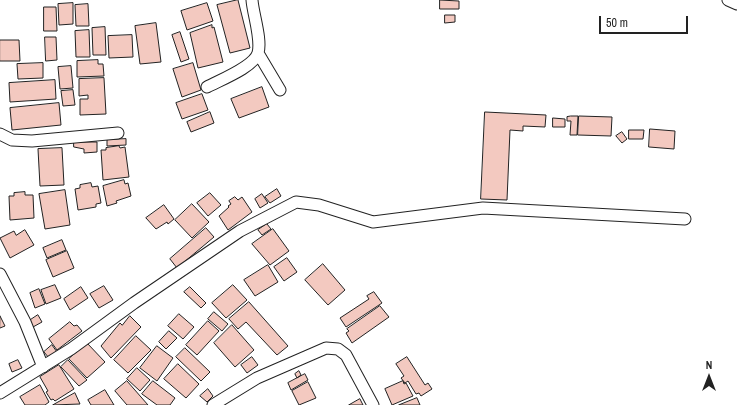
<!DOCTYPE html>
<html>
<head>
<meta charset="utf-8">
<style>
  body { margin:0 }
  #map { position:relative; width:737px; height:405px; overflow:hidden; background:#fff; font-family:"Archivo Narrow",sans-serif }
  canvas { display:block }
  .north { position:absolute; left:689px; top:357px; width:40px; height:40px; -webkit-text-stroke:3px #fff; paint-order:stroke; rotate:0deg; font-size:11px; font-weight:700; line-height:16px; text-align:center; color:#222 }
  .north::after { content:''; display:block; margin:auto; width:14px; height:18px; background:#222; clip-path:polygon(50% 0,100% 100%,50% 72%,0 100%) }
  .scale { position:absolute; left:599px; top:16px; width:89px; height:18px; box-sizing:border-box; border:2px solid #222; border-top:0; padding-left:5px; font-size:12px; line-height:14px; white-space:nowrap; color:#222; -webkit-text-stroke:3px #fff; paint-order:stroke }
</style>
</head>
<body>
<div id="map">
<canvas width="737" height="405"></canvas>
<div class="north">N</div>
<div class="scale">50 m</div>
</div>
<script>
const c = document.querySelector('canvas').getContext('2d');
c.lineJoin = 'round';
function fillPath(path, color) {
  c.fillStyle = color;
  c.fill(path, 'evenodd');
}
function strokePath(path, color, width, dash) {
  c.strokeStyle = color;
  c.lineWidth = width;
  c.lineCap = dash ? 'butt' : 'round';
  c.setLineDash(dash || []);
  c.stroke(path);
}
const building = new Path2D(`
  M 238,0 L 250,48 L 230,53 L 217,5 Z
  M 440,0 L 459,1 L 459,9 L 440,9 Z
  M 73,3 L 73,24 L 59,25 L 58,4 Z
  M 207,3 L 213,21 L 187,30 L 181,11 Z
  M 88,4 L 89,26 L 76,26 L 75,5 Z
  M 44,7 L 56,7 L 57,31 L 44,31 Z
  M 445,15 L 455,15 L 455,22 L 445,23 Z
  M 156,23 L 161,62 L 140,64 L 135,26 Z
  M 212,25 L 212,28 L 214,27 L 223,62 L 198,68 L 190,33 Z
  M 105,27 L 106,55 L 93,55 L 92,28 Z
  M 89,30 L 90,57 L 76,57 L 75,31 Z
  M 180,32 L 189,59 L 181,62 L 172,35 Z
  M 132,35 L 133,57 L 109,58 L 108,36 Z
  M 45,37 L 56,37 L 57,60 L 46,61 Z
  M 0,40 L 19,40 L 20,61 L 0,61 Z
  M 98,60 L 98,64 L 103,64 L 104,76 L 77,77 L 77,61 Z
  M 43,63 L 43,78 L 18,79 L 17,64 Z
  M 193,63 L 201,90 L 182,97 L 173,69 Z
  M 71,66 L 73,88 L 60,89 L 58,67 Z
  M 104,78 L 106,114 L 80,115 L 80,99 L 88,99 L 88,95 L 79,96 L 79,79 Z
  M 55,80 L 56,99 L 10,102 L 9,83 Z
  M 262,87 L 269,107 L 239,118 L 231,99 Z
  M 73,90 L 75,105 L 63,106 L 61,91 Z
  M 202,94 L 208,110 L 182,119 L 176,103 Z
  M 59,103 L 61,125 L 12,130 L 10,108 Z
  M 210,112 L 214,123 L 191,132 L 187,122 Z
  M 485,112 L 546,115 L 545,127 L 523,126 L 523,131 L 510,130 L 507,200 L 481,199 Z
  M 571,116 L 578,116 L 577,135 L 570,135 L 571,121 L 567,121 L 567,117 Z
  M 579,116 L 612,117 L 611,136 L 578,135 Z
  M 553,118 L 565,119 L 565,127 L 553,127 Z
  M 650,129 L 675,131 L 674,149 L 649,147 Z
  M 629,130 L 644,130 L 643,139 L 629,139 Z
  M 622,132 L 627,139 L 622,143 L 616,136 Z
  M 126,139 L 126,145 L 107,146 L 107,140 Z
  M 74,142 L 97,142 L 97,152 L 84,153 L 84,149 L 74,147 Z
  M 119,146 L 120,148 L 125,147 L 129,177 L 103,180 L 101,150 L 106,150 L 106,148 Z
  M 62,148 L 64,185 L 40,186 L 38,149 Z
  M 124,180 L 125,184 L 128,183 L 131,196 L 116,201 L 117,203 L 107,206 L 103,186 Z
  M 91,183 L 92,187 L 98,186 L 101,203 L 96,204 L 96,207 L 78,210 L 75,189 L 80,188 L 80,185 Z
  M 277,189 L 281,196 L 270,203 L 265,197 Z
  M 65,190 L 70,225 L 45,229 L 39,194 Z
  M 25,192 L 25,195 L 33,195 L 34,218 L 10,220 L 9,196 L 14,196 L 14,193 Z
  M 210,193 L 221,205 L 208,216 L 197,203 Z
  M 262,194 L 268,203 L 260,208 L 255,199 Z
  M 235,197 L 238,200 L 242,197 L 252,212 L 228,230 L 219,216 L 229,207 L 228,206 L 231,204 L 229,201 Z
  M 192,204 L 209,222 L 192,238 L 175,220 Z
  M 164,205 L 174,219 L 168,224 L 167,222 L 156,229 L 146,218 Z
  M 267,224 L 271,229 L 262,235 L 258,230 Z
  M 206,228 L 214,237 L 177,268 L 170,259 Z
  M 273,229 L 289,251 L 270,265 L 252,244 Z
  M 25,230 L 34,245 L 10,258 L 0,238 L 14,231 L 16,235 Z
  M 62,240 L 66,250 L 47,258 L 43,248 Z
  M 67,251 L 74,268 L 53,277 L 46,260 Z
  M 287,258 L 297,272 L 284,281 L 274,267 Z
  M 323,264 L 345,290 L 328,305 L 305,280 Z
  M 268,265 L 278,282 L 255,296 L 244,280 Z
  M 55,285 L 61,298 L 46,304 L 41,290 Z
  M 233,285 L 247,300 L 226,318 L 212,303 Z
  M 104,286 L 113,300 L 99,308 L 90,294 Z
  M 81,287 L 88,298 L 70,310 L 64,299 Z
  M 190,287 L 206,303 L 201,308 L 184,292 Z
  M 39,289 L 45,304 L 35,308 L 30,293 Z
  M 374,292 L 382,303 L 346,327 L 340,318 L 369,299 L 367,296 Z
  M 249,302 L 288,346 L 277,355 L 246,322 L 238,329 L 229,319 Z
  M 380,306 L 389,317 L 352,343 L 346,333 L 349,331 L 347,329 Z
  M 214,312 L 228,324 L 222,331 L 208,319 Z
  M 179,314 L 194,327 L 183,339 L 168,326 Z
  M 38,315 L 42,322 L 33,327 L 29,321 Z
  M 0,316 L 5,326 L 0,328 Z
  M 130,316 L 141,327 L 111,358 L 101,346 L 120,323 L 122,325 Z
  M 208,321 L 219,331 L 197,355 L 186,345 Z
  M 70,322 L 74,326 L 77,325 L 82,331 L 57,350 L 49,339 Z
  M 232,325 L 254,350 L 235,367 L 214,343 Z
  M 169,331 L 177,338 L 166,349 L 159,342 Z
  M 136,336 L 151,350 L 128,373 L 114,360 Z
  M 87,343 L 105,362 L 87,378 L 69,359 Z
  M 52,345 L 57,352 L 49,358 L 44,352 Z
  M 157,346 L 173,358 L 157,381 L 140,368 Z
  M 185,348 L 210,372 L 201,381 L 176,357 Z
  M 252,357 L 258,365 L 247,373 L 241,365 Z
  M 407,357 L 425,385 L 428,383 L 432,389 L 421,396 L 419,393 L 416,394 L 408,381 L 405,383 L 401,378 L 404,376 L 396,364 Z
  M 18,360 L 22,368 L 12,372 L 9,364 Z
  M 68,360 L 87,380 L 79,386 L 61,367 Z
  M 178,364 L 199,384 L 186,398 L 164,379 Z
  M 59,365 L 74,389 L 55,401 L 53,399 L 51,400 L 46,392 L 48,391 L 40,377 Z
  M 137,368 L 150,380 L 140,391 L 127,379 Z
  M 299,371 L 301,375 L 297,378 L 295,374 Z
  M 305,374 L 308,380 L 291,390 L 288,383 Z
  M 127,381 L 148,405 L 127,405 L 115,391 Z
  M 153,381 L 175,398 L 170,405 L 157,405 L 142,394 Z
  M 403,381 L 404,384 L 406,383 L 413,396 L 392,405 L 385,389 Z
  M 308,382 L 316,398 L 299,405 L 292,391 Z
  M 40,385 L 49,402 L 45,405 L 25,405 L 20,397 Z
  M 208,389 L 213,396 L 207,402 L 200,396 Z
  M 105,390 L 114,405 L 91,405 L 88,400 Z
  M 75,393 L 80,404 L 53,405 Z
  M 417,398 L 420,405 L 399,405 Z
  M 360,399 L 363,405 L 349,405 Z`);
fillPath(building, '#f3c9c0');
strokePath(building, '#222', 1);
const street = new Path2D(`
  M 728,0 L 737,4
  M 258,53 L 280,90
  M 207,87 C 220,80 254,67 258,53 C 262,40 253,14 252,0
  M 0,134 L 12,140 L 32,141 L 118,133
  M 0,274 L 25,322 L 43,367
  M 0,393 L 71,349 L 134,303 L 240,231 L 296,202 L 319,205 L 373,222 L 483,208 L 685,219
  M 213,405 L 257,378 L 326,348 L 338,349 L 346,355 L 373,405`);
strokePath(street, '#222', 13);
strokePath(street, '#fff', 11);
</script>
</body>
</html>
